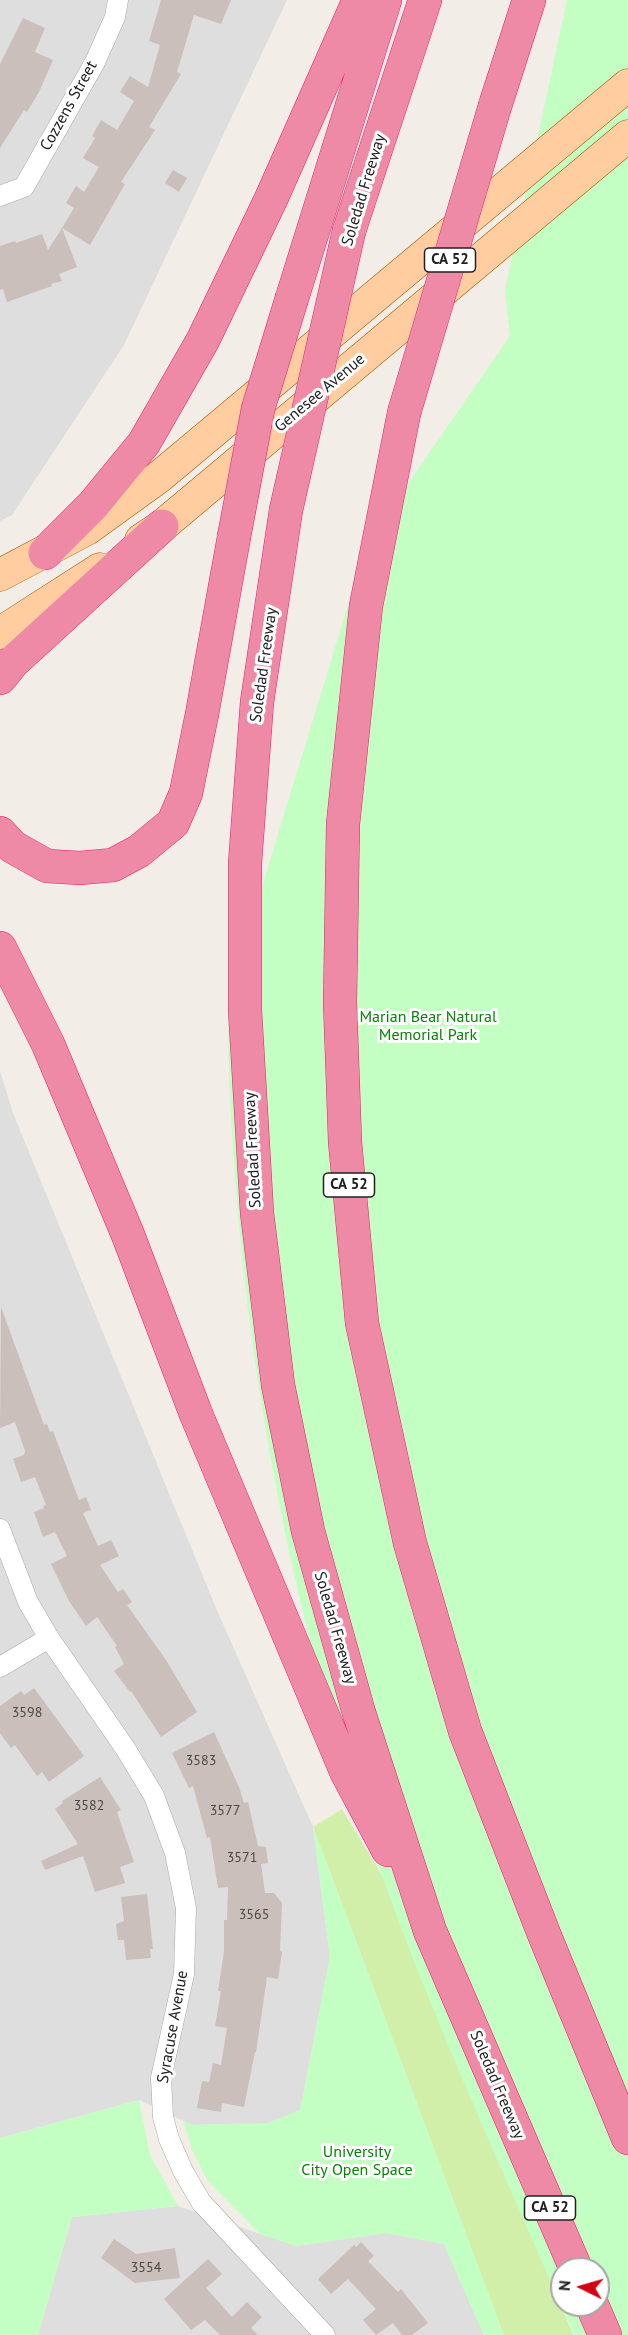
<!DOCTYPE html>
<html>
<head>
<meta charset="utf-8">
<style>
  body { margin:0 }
  #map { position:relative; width:628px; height:2335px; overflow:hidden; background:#f2ede7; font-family:"PT Sans",sans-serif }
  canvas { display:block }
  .north { position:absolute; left:550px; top:2257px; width:60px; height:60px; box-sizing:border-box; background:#fff; border:2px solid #a6a6a6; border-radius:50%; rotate:275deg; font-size:16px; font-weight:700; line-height:24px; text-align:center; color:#212121 }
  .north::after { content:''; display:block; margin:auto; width:21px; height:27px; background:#d20013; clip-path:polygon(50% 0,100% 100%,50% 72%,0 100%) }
</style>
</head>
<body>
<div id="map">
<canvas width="628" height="2335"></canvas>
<div class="north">N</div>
</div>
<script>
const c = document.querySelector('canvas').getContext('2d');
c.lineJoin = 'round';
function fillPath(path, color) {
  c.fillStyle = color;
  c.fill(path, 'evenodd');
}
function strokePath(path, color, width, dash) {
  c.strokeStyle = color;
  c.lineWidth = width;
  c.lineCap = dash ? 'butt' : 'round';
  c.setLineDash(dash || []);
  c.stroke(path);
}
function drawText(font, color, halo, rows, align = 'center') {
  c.font = font + ' "PT Sans",sans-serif';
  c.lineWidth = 6;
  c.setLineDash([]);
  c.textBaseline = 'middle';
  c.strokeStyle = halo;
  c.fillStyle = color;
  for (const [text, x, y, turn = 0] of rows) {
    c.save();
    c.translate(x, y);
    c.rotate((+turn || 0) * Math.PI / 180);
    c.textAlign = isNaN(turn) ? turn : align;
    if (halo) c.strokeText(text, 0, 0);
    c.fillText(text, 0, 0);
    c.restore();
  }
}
fillPath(new Path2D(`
  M 0,0 L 287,0 L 124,345 L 12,515 L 0,521 Z
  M 0,1071 L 13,1113 L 216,1608 L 313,1827 L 330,1957 L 300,2111 L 268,2123 L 192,2125 L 139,2100 L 0,2138 Z
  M 178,2206 L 296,2246 L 386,2233 L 444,2244 L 484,2335 L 38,2335 L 72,2217 Z`), '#dfdede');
fillPath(new Path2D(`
  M 342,1809 L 383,1877 L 573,2335 L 504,2335 L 313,1827 Z`), '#d2efaa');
fillPath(new Path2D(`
  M 567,0 L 628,0 L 628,2335 L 574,2335 C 502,2168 424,2002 366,1830 C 295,1620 252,1400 235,1179 C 231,1119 227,1058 228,998 L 367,543 L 510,336 L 505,290 ZM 562,2269 L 598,2269 L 598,2305 L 562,2305 Z
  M 313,1827 L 504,2335 L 484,2335 L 444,2244 L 386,2233 L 296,2246 L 260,2234 L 208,2181 L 193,2152 L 183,2121 L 192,2125 L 268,2123 L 300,2110 L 330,1957 Z
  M 139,2100 L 150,2155 L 178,2206 L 72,2217 L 38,2335 L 0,2335 L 0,2138 Z`), '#c3fec2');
fillPath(new Path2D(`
  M 161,0 L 231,0 L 221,24 L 194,15 L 177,72 L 181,74 L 149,127 L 155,130 L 121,182 L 125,184 L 90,245 L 62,228 L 74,208 L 66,203 L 76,186 L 84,192 L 99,167 L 83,158 L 95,138 L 92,136 L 101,120 L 117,130 L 134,101 L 120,92 L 130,76 L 148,87 L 160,45 L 149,41 Z
  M 23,18 L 45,28 L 35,52 L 53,60 L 39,92 L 27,112 L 24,110 L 0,148 L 0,64 Z
  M 173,170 L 187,178 L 179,192 L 165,183 Z
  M 62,228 L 77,267 L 59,274 L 62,281 L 51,284 L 52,286 L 7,302 L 3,289 L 0,290 L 0,246 L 15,241 L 16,243 L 42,234 L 48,250 Z
  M 1,1307 L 44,1425 L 47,1424 L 50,1432 L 53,1431 L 79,1500 L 86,1497 L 91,1510 L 83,1513 L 98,1546 L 111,1540 L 119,1556 L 100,1565 L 118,1592 L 123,1589 L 132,1602 L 127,1605 L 166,1660 L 197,1712 L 161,1737 L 131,1691 L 130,1692 L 114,1671 L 124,1664 L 115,1647 L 117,1646 L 97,1617 L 86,1626 L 69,1601 L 51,1564 L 67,1556 L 55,1532 L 43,1537 L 34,1512 L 44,1508 L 43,1506 L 46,1505 L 35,1477 L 21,1482 L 13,1459 L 24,1455 L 25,1451 L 15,1422 L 0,1428 Z
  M 34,1688 L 84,1756 L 49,1782 L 42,1772 L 37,1776 L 15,1745 L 11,1748 L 0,1733 L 0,1706 L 21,1691 L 24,1695 Z
  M 214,1732 L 239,1787 L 244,1803 L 248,1802 L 258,1846 L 266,1847 L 268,1863 L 261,1864 L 265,1893 L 274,1893 L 282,1903 L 280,1951 L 282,1952 L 278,1979 L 267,1977 L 256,2052 L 255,2052 L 244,2107 L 222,2103 L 221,2112 L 197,2108 L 202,2081 L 209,2082 L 213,2063 L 221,2065 L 227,2028 L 215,2026 L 221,1991 L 218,1991 L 224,1952 L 224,1920 L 227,1920 L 228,1887 L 218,1888 L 210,1837 L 207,1838 L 193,1786 L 189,1788 L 172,1753 Z
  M 100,1777 L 121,1810 L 117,1812 L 134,1862 L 120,1867 L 125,1883 L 95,1892 L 83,1856 L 45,1870 L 41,1861 L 78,1844 L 55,1809 L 63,1803 L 62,1801 Z
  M 147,1894 L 153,1949 L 150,1949 L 151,1958 L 126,1960 L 124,1940 L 118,1940 L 116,1924 L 124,1921 L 121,1897 Z
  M 114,2239 L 136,2254 L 175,2248 L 180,2278 L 135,2283 L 101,2258 Z
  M 361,2242 L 374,2256 L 368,2261 L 398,2292 L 401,2289 L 428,2323 L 412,2335 L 402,2335 L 393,2323 L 376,2335 L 363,2320 L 376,2309 L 348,2279 L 331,2294 L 318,2279 L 354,2245 L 356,2247 Z
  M 208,2259 L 222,2274 L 206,2288 L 232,2317 L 247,2302 L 262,2317 L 251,2328 L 258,2335 L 220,2335 L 205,2320 L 191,2330 L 164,2299 Z`), '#cabfba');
const minor = new Path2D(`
  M 0,196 L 24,187 L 95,62 L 115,17 L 118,0
  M 0,1529 L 28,1602 L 49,1638 L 125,1748 L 154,1796 L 175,1853 L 186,1908 L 184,1974 L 161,2078 L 163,2117 L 169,2139 L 183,2171 L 201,2202 L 325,2335
  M 0,1667 L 49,1638`);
const primary = new Path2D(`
  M 141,540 L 162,526 L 628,136
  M 0,575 L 87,529 L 159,477 L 628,85
  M 0,633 L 100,569`);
const motorway = new Path2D(`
  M 495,106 L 529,0
  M 349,231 L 425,0
  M 292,298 L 385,0
  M 404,413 L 366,606 L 343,824 L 340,1002 L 345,1142 L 362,1323 L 410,1543 L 465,1731 L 544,1934 L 628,2138
  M 286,510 L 257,702 L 245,863 L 245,1010 L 257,1213 L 278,1385 L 308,1531 L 359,1713 L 430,1931 L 576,2269
  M 45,553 L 93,505 L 144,443 L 203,340 L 271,199 L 359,0
  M 0,678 L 13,662 L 162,526
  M 0,833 L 13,847 L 47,866 L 80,868 L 113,865 L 139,851 L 173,823 L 186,793 L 202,714 L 234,537
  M 0,948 L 48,1044 L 128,1235 L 196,1414 L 346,1771 L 388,1850
  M 592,2305 L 605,2335`);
strokePath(minor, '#a8a8a8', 21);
strokePath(primary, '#9e5b00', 33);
strokePath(motorway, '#e91b74', 34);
strokePath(minor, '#fff', 20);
strokePath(primary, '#ffcd9f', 32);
strokePath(motorway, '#ee8aa6', 33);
const motorwayBridge = new Path2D(`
  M 404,413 L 495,106
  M 286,510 L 349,231
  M 234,537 L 258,409 L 292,298`);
strokePath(motorwayBridge, '#e91b74', 34, []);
strokePath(motorwayBridge, '#ee8aa6', 33);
drawText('14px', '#4b4847', null, [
  ["3598",27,1713],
  ["3583",201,1761],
  ["3582",89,1806],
  ["3577",225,1811],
  ["3571",242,1858],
  ["3565",254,1915],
  ["3554",146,2268]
]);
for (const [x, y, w] of [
  [450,260,51],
  [349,1185,51],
  [550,2208,51]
]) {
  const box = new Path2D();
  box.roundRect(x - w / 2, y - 12, w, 24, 4.5);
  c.fillStyle = '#fff';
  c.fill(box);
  strokePath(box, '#212121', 1.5);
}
drawText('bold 15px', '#212121', null, [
  ["CA 52",450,260],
  ["CA 52",349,1185],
  ["CA 52",550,2208]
]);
drawText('16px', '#212121', '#fff', [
  ["Cozzens Street",69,106,-61],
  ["Soledad Freeway",364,190,-73],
  ["Genesee Avenue",320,393,-40],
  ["Soledad Freeway",264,665,-82],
  ["Soledad Freeway",253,1150,-93],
  ["Soledad Freeway",335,1628,74],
  ["Syracuse Avenue",173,2027,-80],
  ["Soledad Freeway",497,2085,67]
]);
drawText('16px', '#058504', '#fff', [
  ["Marian Bear Natural",428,1017],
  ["Memorial Park",428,1035],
  ["University",357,2152],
  ["City Open Space",357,2170]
]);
</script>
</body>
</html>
